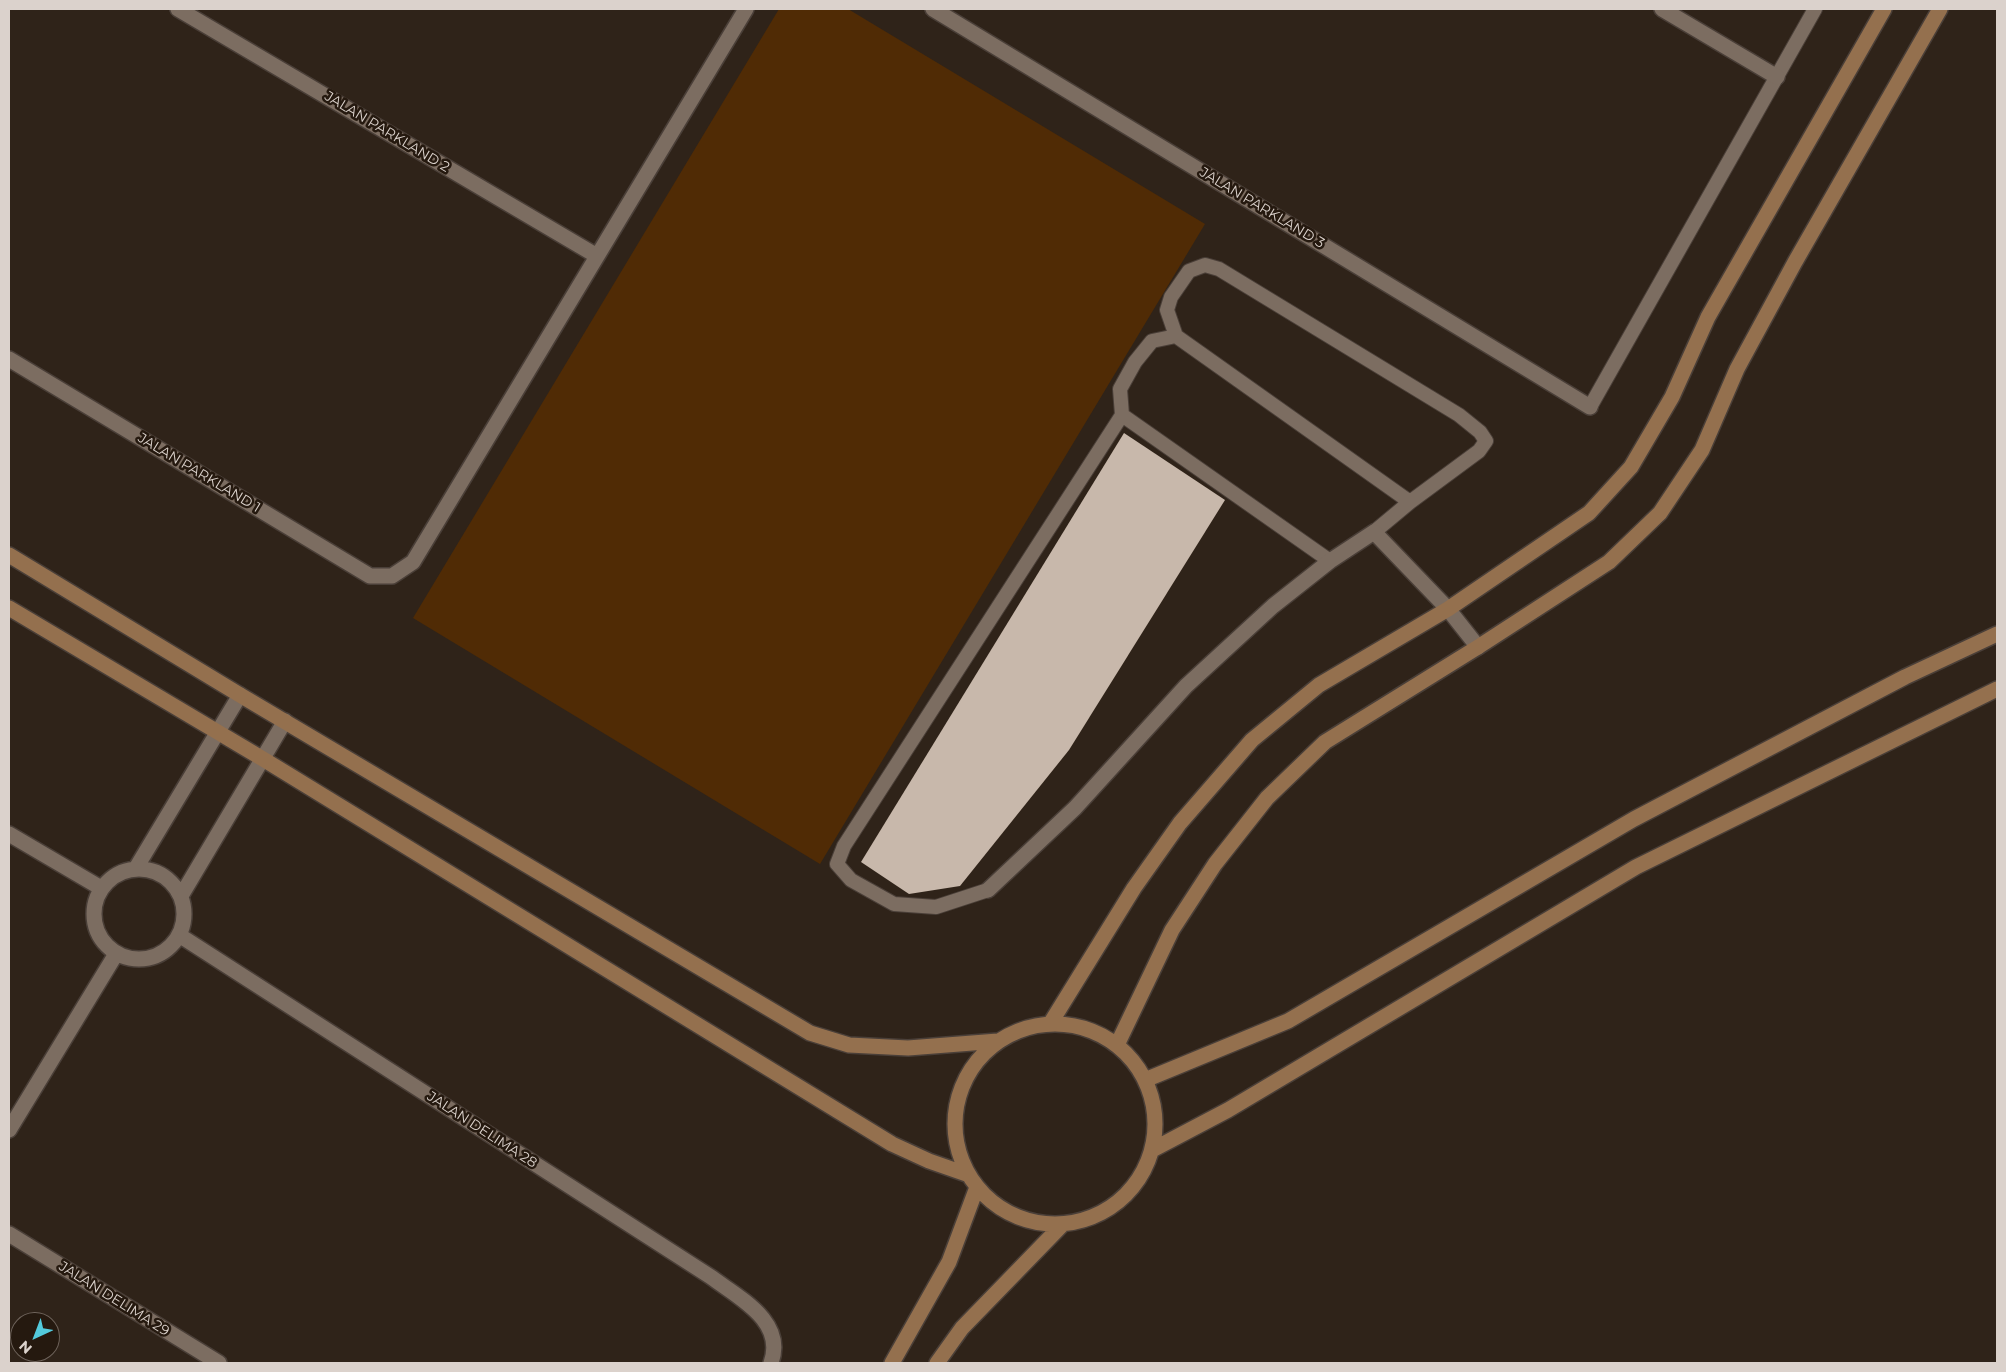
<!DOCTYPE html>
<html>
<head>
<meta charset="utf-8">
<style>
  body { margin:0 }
  #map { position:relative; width:2006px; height:1372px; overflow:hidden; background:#2f2319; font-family:Montserrat,sans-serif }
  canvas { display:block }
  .frame { position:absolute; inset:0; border:10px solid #dbd2cc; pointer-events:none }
  .north { position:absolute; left:10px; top:1312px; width:50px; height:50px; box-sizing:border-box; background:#25190f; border:1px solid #6e635b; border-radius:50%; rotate:223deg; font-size:14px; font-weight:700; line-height:20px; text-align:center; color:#dbd2cc }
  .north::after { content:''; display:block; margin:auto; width:18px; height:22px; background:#53cadc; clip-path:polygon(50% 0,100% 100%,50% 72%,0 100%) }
</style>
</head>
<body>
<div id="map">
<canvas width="2006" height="1372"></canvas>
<div class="frame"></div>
<div class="north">N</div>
</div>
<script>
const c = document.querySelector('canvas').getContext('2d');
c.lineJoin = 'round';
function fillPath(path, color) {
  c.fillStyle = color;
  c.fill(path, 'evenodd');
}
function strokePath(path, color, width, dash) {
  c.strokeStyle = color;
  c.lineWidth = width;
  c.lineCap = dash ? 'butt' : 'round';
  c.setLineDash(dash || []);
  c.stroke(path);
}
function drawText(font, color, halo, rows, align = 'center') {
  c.font = font + ' Montserrat,sans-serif';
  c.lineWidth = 5;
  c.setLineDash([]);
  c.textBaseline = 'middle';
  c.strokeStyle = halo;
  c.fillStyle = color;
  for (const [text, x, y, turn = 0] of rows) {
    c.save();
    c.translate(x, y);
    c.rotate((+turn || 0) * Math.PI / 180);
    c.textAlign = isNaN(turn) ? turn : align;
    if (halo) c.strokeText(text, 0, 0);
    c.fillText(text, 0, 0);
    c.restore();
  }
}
fillPath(new Path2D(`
  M 779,9 L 848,9 L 1205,224 L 820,864 L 413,618 Z`), '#502b05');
fillPath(new Path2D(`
  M 1124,433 L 1225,500 L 1069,750 L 960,886 L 909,894 L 861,862 Z`), '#c8b8ab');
const lane = new Path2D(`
  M 1176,336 L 1167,310 L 1171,297 L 1189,271 L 1205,265 L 1219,269 L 1459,415 L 1480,432 L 1486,441 L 1479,451 L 1410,502 L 1374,532
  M 1590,407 L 1815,9
  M 1330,561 L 1122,415 L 1120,389 L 1135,362 L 1152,341 L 1176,336 L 1410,502
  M 988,890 L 936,907 L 894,904 L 851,880 L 837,864 L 844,846 L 1122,415`);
const street = new Path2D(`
  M 178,9 L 597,256
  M 933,9 L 1590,407
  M 1662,9 L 1777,77
  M 9,359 L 370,576 L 392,576 L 413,562 L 746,9
  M 9,834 L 101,888
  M 136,868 L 240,695
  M94 914a45 45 0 1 1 90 0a45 45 0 1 1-90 0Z
  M 988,890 L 1075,808 L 1186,686 L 1273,606 L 1330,561 L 1374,532 L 1448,609 L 1478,647
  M 181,896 L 285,721
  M 179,935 L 711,1277 C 739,1298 786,1321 771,1363
  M 9,1130 L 116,954
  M 9,1234 L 219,1363`);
const secondary = new Path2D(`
  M 9,555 L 240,695 L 810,1033 L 849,1045 L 908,1048 L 998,1041
  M 9,608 L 263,759 L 892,1144 L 929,1161 L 969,1175
  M 1050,1024 L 1134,888 L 1180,823 L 1252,740 L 1319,685 L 1448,609 L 1589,513 L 1631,467 L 1672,397 L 1708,317 L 1884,9
  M955 1124a100 100 0 1 1 200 0a100 100 0 1 1-200 0Z
  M 1117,1045 L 1172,930 L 1215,864 L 1267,798 L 1325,742 L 1478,647 L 1609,562 L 1660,513 L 1702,450 L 1737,369 L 1795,262 L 1940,9
  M 1145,1080 L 1288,1021 L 1634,819 L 1905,677 L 1997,634
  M 1152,1150 L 1228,1110 L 1636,867 L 1997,689
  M 892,1363 L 949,1262 L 977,1187
  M 937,1363 L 962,1328 L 1062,1225`);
strokePath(lane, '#4a3f38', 16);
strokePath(street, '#4a3f38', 18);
strokePath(secondary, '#4a3f38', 18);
strokePath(lane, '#7c6d61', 14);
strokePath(street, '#7c6d61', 15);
strokePath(secondary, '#94704e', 15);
drawText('14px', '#dbd2cc', '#25190f', [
  ["JALAN PARKLAND 2",387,132,31],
  ["JALAN PARKLAND 3",1262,208,31],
  ["JALAN PARKLAND 1",199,473,31],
  ["JALAN DELIMA 28",482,1130,33],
  ["JALAN DELIMA 29",114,1299,32]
]);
</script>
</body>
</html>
